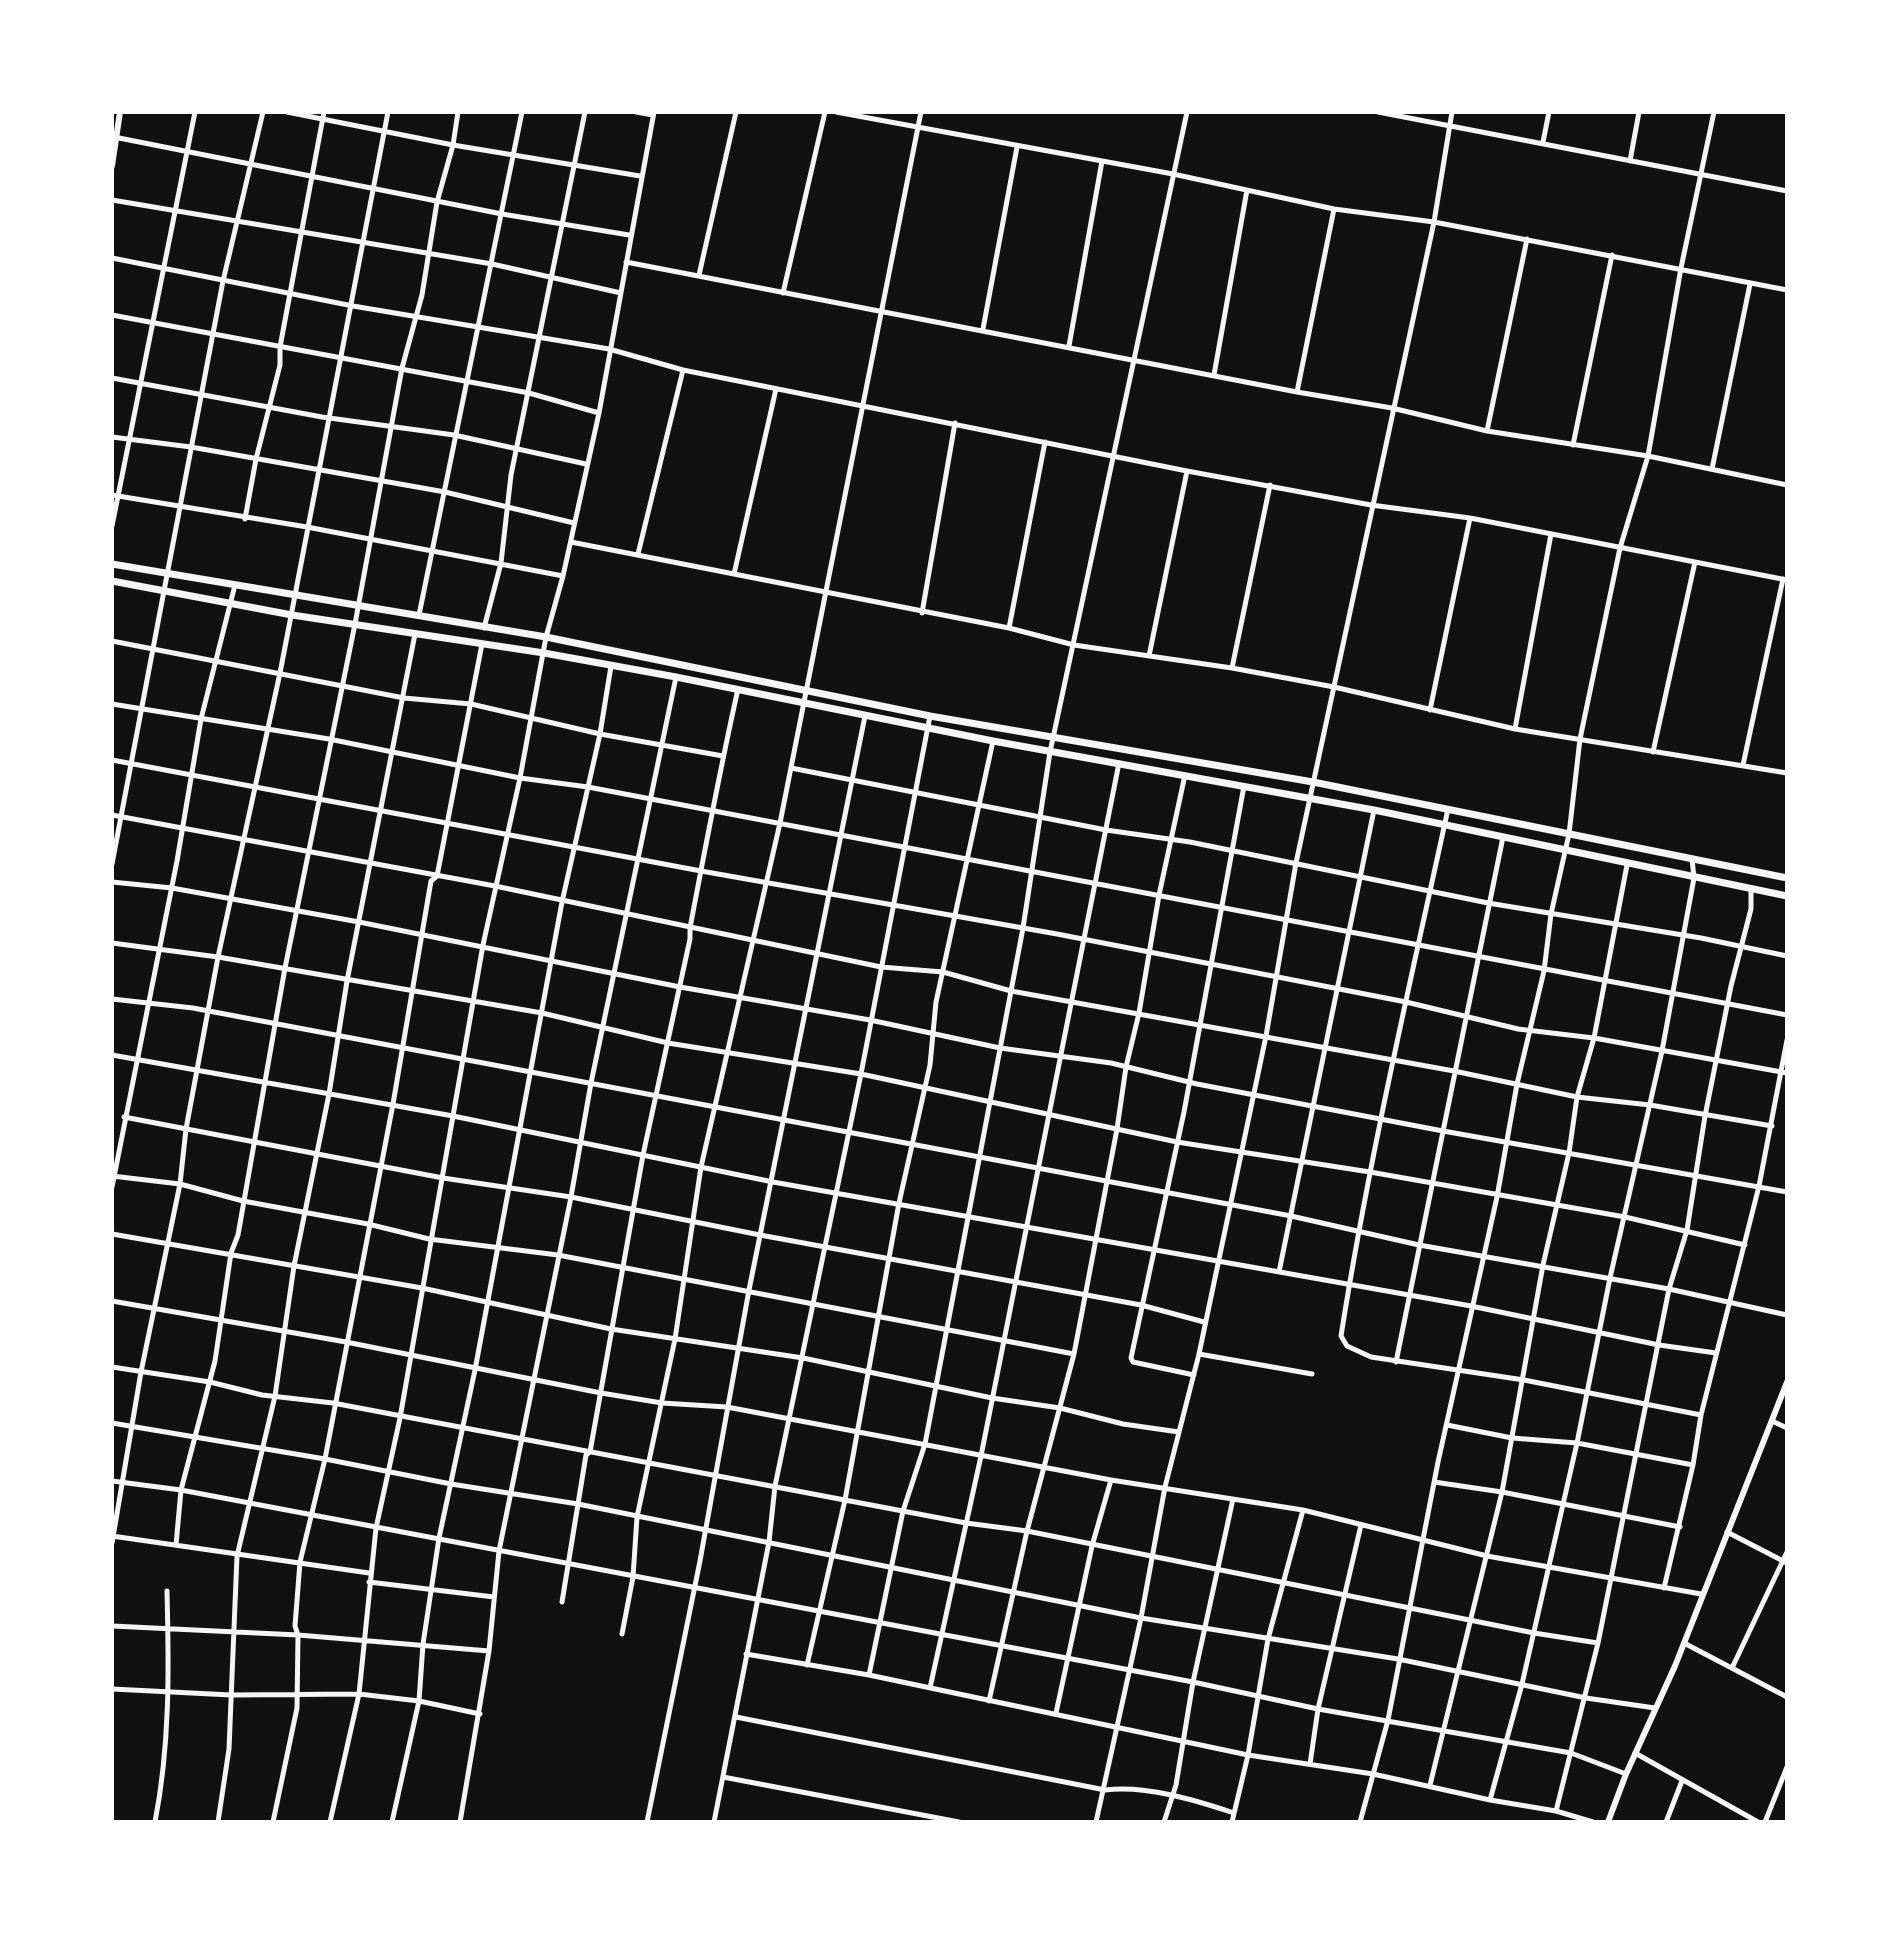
<!DOCTYPE html>
<html>
<head>
<meta charset="utf-8">
<style>
  body { margin:0 }
  #map { position:relative; width:1899px; height:1934px; overflow:hidden; background:#111; font-family:Jost,sans-serif }
  canvas { display:block }
  .frame { position:absolute; inset:0; border:114px solid #fff; pointer-events:none }
</style>
</head>
<body>
<div id="map">
<canvas width="1899" height="1934"></canvas>
<div class="frame"></div>
</div>
<script>
const c = document.querySelector('canvas').getContext('2d');
c.lineJoin = 'round';
function strokePath(path, color, width, dash) {
  c.strokeStyle = color;
  c.lineWidth = width;
  c.lineCap = dash ? 'butt' : 'round';
  c.setLineDash(dash || []);
  c.stroke(path);
}
strokePath(new Path2D(`
  M 287,112 L 453,145 L 640,176
  M 636,112 L 653,115
  M 836,112 L 1173,174 L 1334,209 L 1434,222 L 1787,290
  M 1378,112 L 1787,191
  M 114,137 L 502,214 L 629,235
  M 1543,142 L 1549,112
  M 1630,161 L 1639,112
  M 112,200 L 492,264 L 621,293
  M 112,258 L 353,306 L 609,349 L 683,370 L 1187,471 L 1371,505 L 1470,518 L 1787,580
  M 626,262 L 1297,392 L 1392,408 L 1487,431 L 1648,456 L 1787,485
  M 699,275 L 736,112
  M 783,293 L 825,112
  M 112,315 L 529,393 L 599,413
  M 983,329 L 1017,147
  M 1069,346 L 1102,161
  M 1214,375 L 1247,190
  M 112,378 L 322,417 L 454,435 L 586,464
  M 1297,392 L 1334,209
  M 1487,431 L 1527,239
  M 112,437 L 191,447 L 445,492 L 574,523
  M 1573,445 L 1612,255
  M 1712,469 L 1750,284
  M 112,495 L 307,527 L 563,576
  M 245,519 L 256,459 L 280,365 L 280,347 L 324,112
  M 112,526 L 195,112
  M 571,542 L 1009,628 L 1074,645 L 1232,668 L 1334,687 L 1515,729 L 1787,773
  M 638,554 L 683,370
  M 734,574 L 776,389
  M 922,613 L 955,423
  M 419,615 L 522,112
  M 484,628 L 501,563 L 511,475 L 585,112
  M 1009,628 L 1045,442
  M 112,641 L 404,698 L 471,704 L 600,734 L 723,756
  M 1149,656 L 1187,471
  M 1232,668 L 1270,485
  M 112,704 L 329,739 L 520,778 L 588,787 L 1787,1015
  M 1430,710 L 1470,518
  M 1515,729 L 1551,534
  M 1653,752 L 1695,562
  M 112,760 L 701,871 L 1057,934 L 1406,1002 L 1518,1029 L 1594,1038 L 1787,1073
  M 1743,765 L 1783,579
  M 791,768 L 1106,830 L 1190,842 L 1488,903 L 1701,938 L 1787,956
  M 1448,809 C 1410,984 1369,1158 1341,1336 L 1347,1346 L 1371,1357 L 1524,1380 L 1701,1415
  M 112,815 L 495,886 L 881,967 L 943,972 L 1011,991 L 1454,1071 L 1577,1097 L 1650,1105 L 1772,1126
  M 112,864 L 223,281 L 263,112
  M 112,882 L 172,888 L 359,922 L 680,987 L 870,1020 L 1000,1048 L 1111,1063 L 1197,1084 L 1443,1131 L 1787,1192
  M 112,943 L 218,957 L 542,1013 L 668,1043 L 861,1074 L 1177,1142 L 1370,1172 L 1625,1217 L 1745,1245
  M 112,999 L 193,1008 L 1291,1216 L 1419,1245 L 1669,1289 L 1787,1315
  M 112,1055 L 453,1116 L 773,1182 L 1471,1306 L 1659,1345 L 1716,1353
  M 124,1117 L 443,1178 L 571,1197 L 760,1235 L 1141,1305 L 1204,1322
  M 112,1176 L 180,1184 L 243,1201 L 368,1224 L 429,1239 L 558,1255 L 1074,1354
  M 112,1187 L 177,861 L 201,719 L 235,585
  M 112,1234 L 422,1288 L 611,1329 L 803,1358 L 992,1398 L 1060,1408 L 1123,1424 L 1179,1432
  M 1279,1272 L 1374,810
  M 112,1301 L 346,1342 L 601,1393 L 662,1403 L 727,1407 L 1111,1480 L 1303,1510 L 1487,1556 L 1701,1594
  M 1199,1354 L 1312,1374
  M 1396,1362 L 1503,837
  M 112,1367 L 210,1382 L 262,1395 L 333,1403 L 966,1523 L 1027,1531 L 1534,1633 L 1598,1643
  M 1194,1375 L 1133,1362 L 1131,1358 L 1184,1112 L 1244,786
  M 1772,1421 L 1787,1428
  M 112,1423 L 325,1459 L 451,1484 L 578,1504 L 1141,1618 L 1398,1659 L 1586,1698 L 1655,1708
  M 1447,1425 L 1512,1438 L 1577,1443 L 1693,1465
  M 112,1481 L 181,1490 L 1193,1682 L 1318,1709 L 1571,1753 L 1626,1774
  M 1434,1482 L 1502,1492 L 1680,1527
  M 1727,1532 L 1787,1563
  M 112,1536 L 369,1573
  M 112,1543 L 141,1372 L 180,1184 L 186,1129 L 218,957 L 280,673 L 388,112
  M 176,1545 L 181,1490 L 215,1361 L 231,1253 L 238,1235 L 285,968 L 355,624 L 402,368 L 422,295 L 437,202 L 453,145 L 458,112
  M 369,1582 L 494,1597
  M 1664,1588 L 1693,1465 L 1701,1415 L 1759,1186 L 1787,1040
  M 562,1602 L 586,1455 L 590,1452 L 643,1155 L 690,939 L 690,928 C 705,849 720,769 738,689
  M 112,1626 L 298,1635 L 489,1651
  M 622,1634 L 633,1577 L 637,1517 L 675,1339 L 701,1167 L 780,823 L 921,112
  M 1684,1643 L 1787,1697
  M 746,1654 L 869,1675 L 1248,1755 L 1373,1774 L 1490,1800 L 1556,1811 L 1593,1822
  M 807,1665 L 845,1500 L 899,1203 L 930,1065 L 936,1002 L 993,741
  M 1732,1668 L 1787,1552
  M 869,1675 L 903,1511 L 925,1444 L 1023,928 L 1050,752 L 1187,112
  M 930,1688 L 981,1456 L 1119,763
  M 112,1689 L 231,1695 L 359,1694 L 419,1701 L 480,1714
  M 989,1701 L 1027,1531 L 1074,1354 L 1117,1129 L 1126,1067 L 1139,1013 L 1159,895 L 1185,775
  M 1056,1713 L 1092,1546 L 1111,1480
  M 736,1717 L 1105,1790 C 1146,1785 1195,1800 1234,1813
  M 1635,1753 L 1758,1822
  M 1310,1764 L 1318,1709 L 1361,1525
  M 723,1777 L 959,1822
  M 1430,1785 L 1502,1492 L 1543,1265 L 1569,1153 L 1577,1097 L 1594,1038 L 1627,865
  M 1490,1800 L 1522,1684 L 1577,1443 L 1610,1278 L 1662,1051 L 1694,878 L 1692,859
  M 1556,1811 L 1598,1643 L 1669,1289 L 1687,1230 L 1705,1116 L 1731,986 L 1751,909 L 1751,888
  M 155,1822 C 170,1745 169,1669 167,1591
  M 218,1822 L 229,1749 L 237,1556 L 275,1396 L 294,1266 L 329,1094 L 347,981 L 415,634
  M 273,1822 L 297,1708 L 298,1635 L 295,1626 L 300,1562 L 325,1459 L 393,1104 L 431,881 L 437,876 L 482,644
  M 330,1822 L 359,1694 L 376,1528 L 400,1418 L 483,945 L 520,778 L 546,637 L 563,576 L 599,413 L 654,112
  M 392,1822 L 419,1701 L 423,1644 L 439,1538 L 475,1370 L 562,902 L 600,734 L 611,666
  M 460,1822 L 489,1651 L 499,1551 L 571,1197 L 591,1083 L 676,677
  M 647,1822 L 700,1561 L 749,1290 L 865,716
  M 714,1822 L 769,1542 L 775,1486 L 861,1074 L 930,716
  M 1096,1822 L 1141,1618 L 1165,1487 L 1199,1354 L 1266,1036 L 1296,863 L 1434,222 L 1452,112
  M 1164,1822 L 1176,1785 L 1193,1682 L 1233,1499
  M 1232,1822 L 1248,1755 L 1268,1639 L 1303,1510
  M 1360,1822 L 1388,1720 L 1438,1462 L 1497,1197 L 1517,1084 L 1544,971 L 1551,914 L 1569,834 L 1580,739 L 1620,548 L 1648,456 L 1681,268 L 1714,112
  M 1666,1822 L 1682,1781
  M 1765,1822 L 1787,1767`), '#f5f5f5', 5);
strokePath(new Path2D(`
  M 112,166 L 120,112
  M 1608,1822 L 1626,1774 L 1675,1666 L 1787,1382`), '#f5f5f5', 6);
strokePath(new Path2D(`
  M 112,564 L 546,637 L 930,716 L 1313,782 L 1787,878
  M 112,581 L 292,615 L 544,653 L 676,677 L 993,741 L 1374,810 L 1787,896`), '#f5f5f5', 7);
</script>
</body>
</html>
